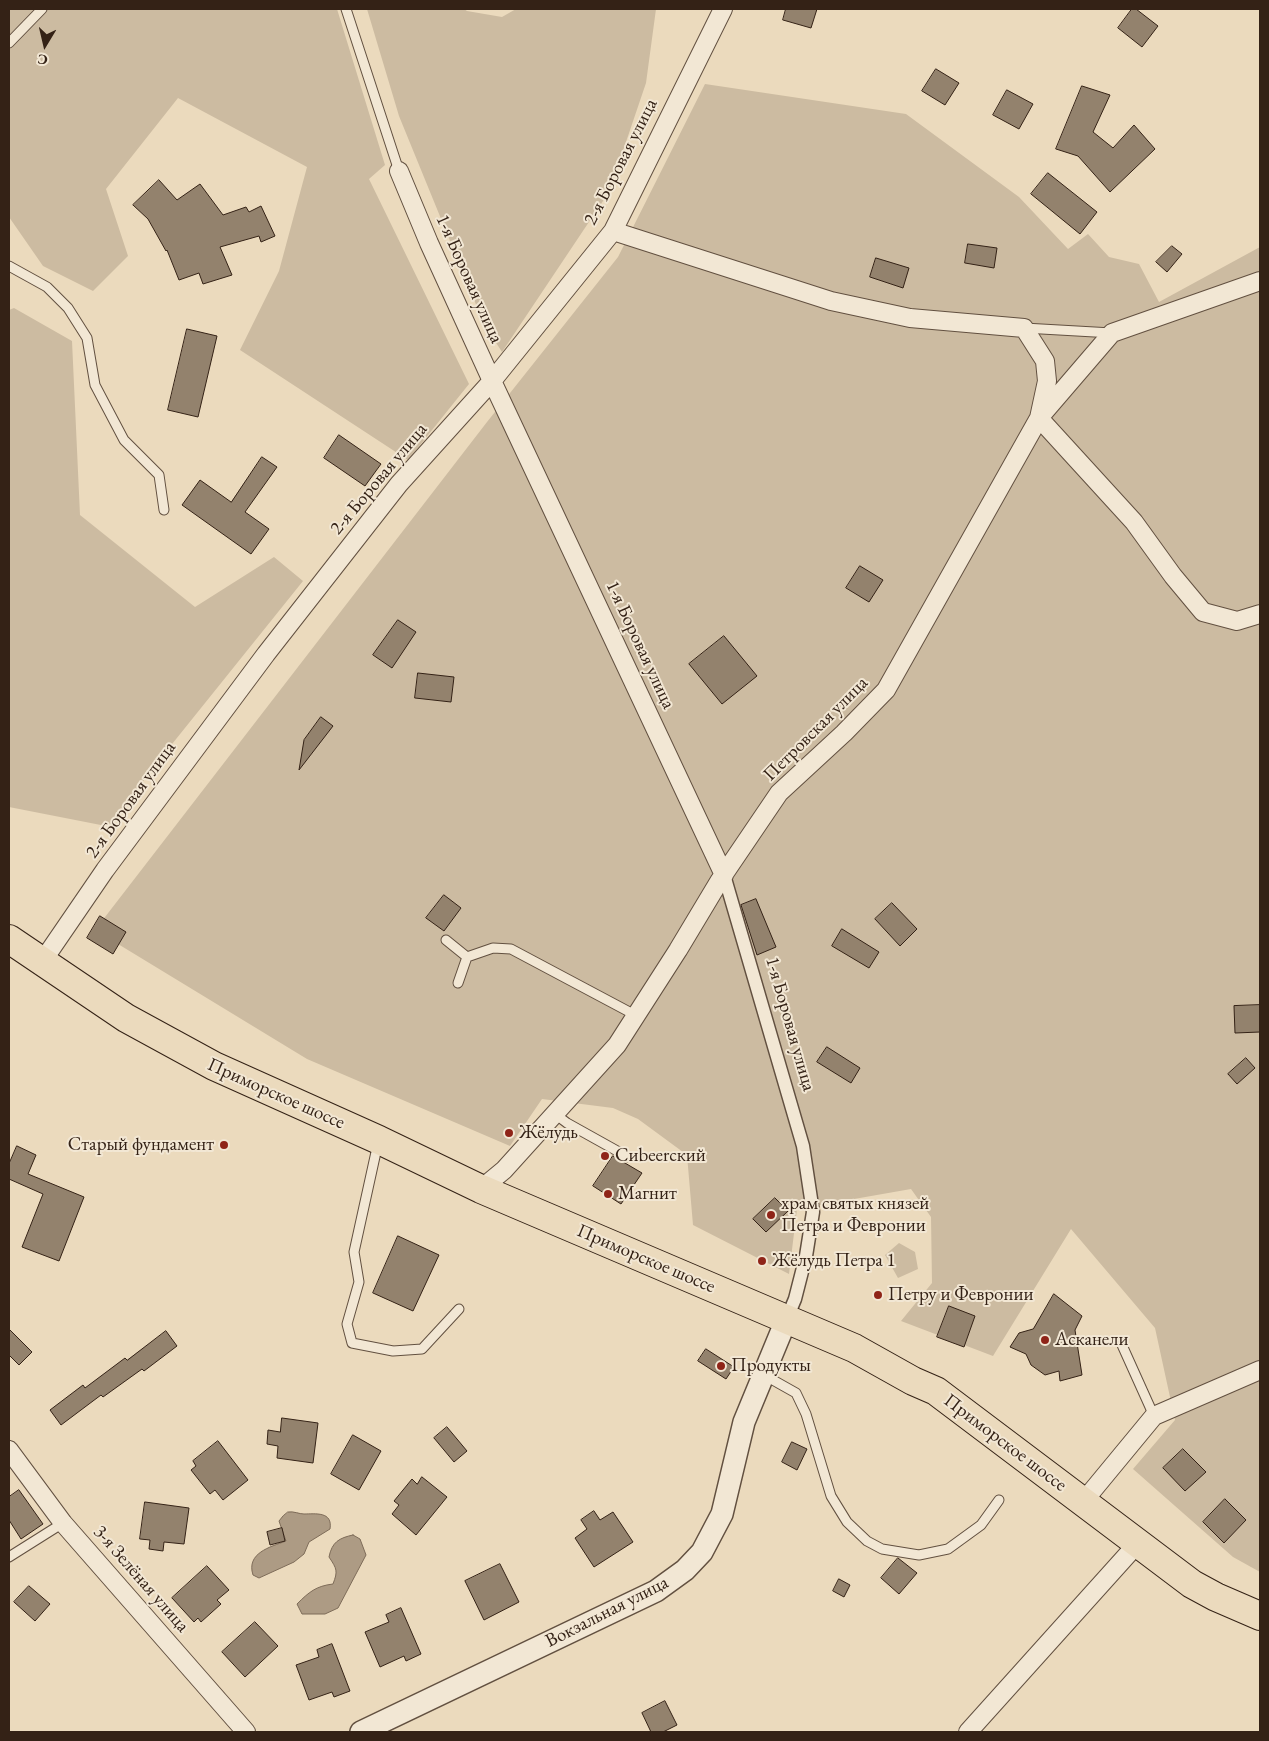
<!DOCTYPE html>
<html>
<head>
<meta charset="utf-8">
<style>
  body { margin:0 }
  #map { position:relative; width:1269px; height:1741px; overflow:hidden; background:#ebdabd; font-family:"EB Garamond",serif }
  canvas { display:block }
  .frame { position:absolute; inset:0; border:10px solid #342216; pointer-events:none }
  .north { position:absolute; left:20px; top:20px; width:50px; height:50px; -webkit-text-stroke:4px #f2e7d4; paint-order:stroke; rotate:189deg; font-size:14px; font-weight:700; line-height:20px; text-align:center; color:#342216 }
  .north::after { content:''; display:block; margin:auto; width:18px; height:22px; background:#342216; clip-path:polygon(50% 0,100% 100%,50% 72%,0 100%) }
</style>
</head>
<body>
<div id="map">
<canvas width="1269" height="1741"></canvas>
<div class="frame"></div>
<div class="north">С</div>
</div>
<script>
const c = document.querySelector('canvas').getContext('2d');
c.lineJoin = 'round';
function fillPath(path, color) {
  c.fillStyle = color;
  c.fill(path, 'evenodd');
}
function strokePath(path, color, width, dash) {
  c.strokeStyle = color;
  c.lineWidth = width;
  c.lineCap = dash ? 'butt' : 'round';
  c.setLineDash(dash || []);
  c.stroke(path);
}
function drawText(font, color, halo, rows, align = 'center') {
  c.font = font + ' "EB Garamond",serif';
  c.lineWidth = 4;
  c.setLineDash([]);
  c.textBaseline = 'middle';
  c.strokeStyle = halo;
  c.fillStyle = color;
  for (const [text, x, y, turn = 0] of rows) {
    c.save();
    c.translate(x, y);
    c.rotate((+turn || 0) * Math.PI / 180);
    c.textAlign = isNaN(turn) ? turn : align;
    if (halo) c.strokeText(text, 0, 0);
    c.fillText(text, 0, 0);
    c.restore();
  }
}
fillPath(new Path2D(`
  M 9,9 L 337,9 L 385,165 L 369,179 L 469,384 L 408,460 L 240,350 L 279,271 L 307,167 L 178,98 L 106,189 L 128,256 L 93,291 L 43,266 L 9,217 Z
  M 367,9 L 464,9 L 467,11 L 502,17 L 516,9 L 656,9 L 646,83 L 609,192 L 502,352 L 484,324 L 399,116 Z
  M 705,84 L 906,114 L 1019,197 L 1068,249 L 1088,234 L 1109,257 L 1139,264 L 1159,302 L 1260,247 L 1260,1572 L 1233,1557 L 1133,1469 L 1175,1420 L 1155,1328 L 1071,1229 L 993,1356 L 901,1321 L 932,1283 L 931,1217 L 911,1189 L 797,1209 L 789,1274 L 693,1225 L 687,1155 L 638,1119 L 613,1108 L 542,1099 L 510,1146 L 307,1059 L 95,930 L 487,422 L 618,257 Z
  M 14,308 L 72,341 L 80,515 L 195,607 L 274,557 L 303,581 L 152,769 L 111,827 L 9,807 L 9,310 Z
  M 899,1243 L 915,1252 L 918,1269 L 898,1278 L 885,1255 Z`), '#ccbba1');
const water = new Path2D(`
  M 288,1512 C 294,1511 299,1514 304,1514 C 315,1514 333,1511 330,1529 L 309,1542 L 304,1554 L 294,1562 L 259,1578 L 253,1575 C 246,1553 270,1547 286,1541 L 279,1521 L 283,1516 Z
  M 353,1535 L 360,1539 L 366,1555 L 338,1608 L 325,1614 L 302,1614 L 297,1604 C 309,1592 316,1586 333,1584 C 338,1571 337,1569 329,1557 C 332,1542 339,1538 353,1535 Z`);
fillPath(water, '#ad9b84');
strokePath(water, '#7d6b58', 1);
const building = new Path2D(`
  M 786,9 L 817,9 L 811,28 L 783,20 Z
  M 1132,9 L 1136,9 L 1158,26 L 1142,47 L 1118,28 Z
  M 936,69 L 959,83 L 945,105 L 922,91 Z
  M 1082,86 L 1110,95 L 1093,132 L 1113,148 L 1134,125 L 1155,149 L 1110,192 L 1078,156 L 1056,149 Z
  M 1007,90 L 1033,104 L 1019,129 L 993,115 Z
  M 1048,173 L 1097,212 L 1080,234 L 1031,194 Z
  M 159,180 L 177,200 L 200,184 L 223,215 L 246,207 L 249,212 L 261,206 L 275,236 L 261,242 L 259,236 L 220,247 L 232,275 L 203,284 L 199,273 L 179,280 L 167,250 L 166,251 L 148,219 L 133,205 Z
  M 968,244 L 997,248 L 994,268 L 965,263 Z
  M 1172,246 L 1182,254 L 1167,272 L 1156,262 Z
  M 876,258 L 909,268 L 903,288 L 870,277 Z
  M 187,329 L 217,336 L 198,417 L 168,410 Z
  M 339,435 L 381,464 L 365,486 L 324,458 Z
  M 262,457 L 277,467 L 245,512 L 269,529 L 251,554 L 182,505 L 200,480 L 231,502 Z
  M 860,566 L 883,580 L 869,602 L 846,588 Z
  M 398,620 L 416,632 L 392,668 L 373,655 Z
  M 724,636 L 757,676 L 722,704 L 689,664 Z
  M 418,673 L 454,677 L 451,702 L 415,698 Z
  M 321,717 L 333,726 L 299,770 L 304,740 Z
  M 444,895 L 461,908 L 444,931 L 426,918 Z
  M 756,899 L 776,947 L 757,955 L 741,905 Z
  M 892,903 L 917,929 L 900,946 L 875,919 Z
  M 100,916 L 126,932 L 113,954 L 87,938 Z
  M 842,929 L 879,952 L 869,968 L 832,946 Z
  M 1260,1005 L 1260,1032 L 1235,1033 L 1234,1006 Z
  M 827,1047 L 860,1068 L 851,1083 L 817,1062 Z
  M 1246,1058 L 1255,1068 L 1237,1084 L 1228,1074 Z
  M 17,1146 L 36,1155 L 28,1174 L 84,1197 L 59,1261 L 22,1247 L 43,1194 L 9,1179 L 9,1164 Z
  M 613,1156 L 642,1173 L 621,1204 L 593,1186 Z
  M 775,1198 L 788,1211 L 766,1232 L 753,1219 Z
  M 398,1236 L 439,1255 L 413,1311 L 373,1293 Z
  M 1054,1294 L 1082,1316 L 1075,1330 L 1082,1375 L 1060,1381 L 1059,1371 L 1045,1375 L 1031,1365 L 1026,1354 L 1010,1347 L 1019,1333 L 1033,1329 Z
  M 949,1306 L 975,1316 L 964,1347 L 937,1337 Z
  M 9,1329 L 32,1352 L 19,1365 L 9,1355 Z
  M 166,1331 L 177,1346 L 144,1371 L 142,1369 L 103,1397 L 101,1395 L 61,1425 L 50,1410 L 83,1385 L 85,1388 L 125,1358 L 127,1360 Z
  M 706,1349 L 734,1367 L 726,1379 L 698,1361 Z
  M 282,1418 L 318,1423 L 313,1463 L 277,1458 L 278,1446 L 267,1444 L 268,1430 L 280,1432 Z
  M 447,1427 L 467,1451 L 454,1462 L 434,1438 Z
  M 353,1435 L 381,1451 L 359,1490 L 331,1474 Z
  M 218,1441 L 248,1480 L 223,1500 L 215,1490 L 210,1494 L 191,1470 L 196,1466 L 193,1461 Z
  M 792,1442 L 807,1449 L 797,1470 L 782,1462 Z
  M 1183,1449 L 1206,1472 L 1185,1491 L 1163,1468 Z
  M 422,1477 L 447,1497 L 416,1535 L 392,1514 L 399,1505 L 394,1501 L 412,1479 L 417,1484 Z
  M 19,1490 L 43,1524 L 21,1539 L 9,1520 L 9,1497 Z
  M 1225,1499 L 1246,1520 L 1224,1543 L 1203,1522 Z
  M 145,1502 L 189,1508 L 184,1544 L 164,1542 L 163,1551 L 149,1549 L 150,1540 L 140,1539 Z
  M 594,1511 L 600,1520 L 613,1512 L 633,1542 L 594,1567 L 575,1538 L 587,1529 L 581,1520 Z
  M 282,1528 L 285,1541 L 270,1545 L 267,1532 Z
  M 898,1558 L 917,1573 L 899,1594 L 881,1578 Z
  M 500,1564 L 519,1602 L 484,1620 L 465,1581 Z
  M 207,1566 L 229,1590 L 217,1600 L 221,1604 L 201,1622 L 198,1618 L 194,1622 L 172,1598 Z
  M 839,1579 L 850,1585 L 844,1597 L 833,1591 Z
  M 29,1586 L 50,1604 L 35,1621 L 14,1602 Z
  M 401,1608 L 421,1654 L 406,1661 L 404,1656 L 380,1667 L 365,1632 L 389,1622 L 386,1615 Z
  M 255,1622 L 278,1646 L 245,1677 L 222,1652 Z
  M 332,1644 L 350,1691 L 334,1697 L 332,1692 L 309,1700 L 296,1665 L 319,1657 L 317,1650 Z
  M 665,1701 L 677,1725 L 663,1732 L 651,1732 L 642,1713 Z`);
fillPath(building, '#93826d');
strokePath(building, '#342216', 1);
const service = new Path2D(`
  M 346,9 L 399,171
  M 9,43 L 42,9
  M 9,266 L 47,287 L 68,308 L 87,338 L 95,385 L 124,440 L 159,475 L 164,510
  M 1024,328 L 1112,333
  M 446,940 L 467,957
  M 458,983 L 467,957 L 493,948 L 511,949 L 637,1016
  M 555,1114 L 567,1123 L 628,1157
  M 378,1143 L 354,1252 L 359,1282 L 347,1324 L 352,1343 L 393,1351 L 422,1349 L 459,1309
  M 1122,1345 L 1154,1416
  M 764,1375 L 796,1393 L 806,1414 L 831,1496 L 847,1522 L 867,1541 L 882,1549 L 919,1555 L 948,1549 L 981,1525 L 999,1500
  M 9,1557 L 63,1523`);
const pedestrian = new Path2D(`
  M 724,875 L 803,1146 L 813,1212 L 806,1256 L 795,1299 L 787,1318`);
const minor = new Path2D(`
  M 399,171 L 429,243 L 492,381 L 724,875
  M 613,231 L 831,301 L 910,318 L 1024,328 L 1045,361 L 1047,381 L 1039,418 L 1134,522 L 1173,576 L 1203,612 L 1237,621 L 1260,614
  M 42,962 L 105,870 L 266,654 L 399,484 L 492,381 L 613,231 L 723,9
  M 481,1189 L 504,1170 L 617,1045 L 678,950 L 720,880 L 779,793 L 844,733 L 886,690 L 1039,418 L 1112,333 L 1260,281
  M 9,1450 L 63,1523 L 246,1732
  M 1083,1502 L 1154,1416 L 1260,1370
  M 968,1732 L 1138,1543`);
const tertiary = new Path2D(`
  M 361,1732 L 656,1591 L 685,1570 L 702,1552 L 722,1514 L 744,1422 L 787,1318`);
const primary = new Path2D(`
  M 9,939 L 126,1018 L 214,1066 L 379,1140 L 481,1189 L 854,1348 L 913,1381 L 936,1391 L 1192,1584 L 1216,1597 L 1260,1616`);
strokePath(service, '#625040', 11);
strokePath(pedestrian, '#625040', 15);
strokePath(minor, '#625040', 20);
strokePath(tertiary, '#625040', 24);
strokePath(primary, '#342216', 30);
strokePath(service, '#f2e7d4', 9);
strokePath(pedestrian, '#f2e7d4', 12);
strokePath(minor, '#f2e7d4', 18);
strokePath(tertiary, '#f2e7d4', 21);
strokePath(primary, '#ebdabd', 28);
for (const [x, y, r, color] of [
  [509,1133,5,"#8f2418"],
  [224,1145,5,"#8f2418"],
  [605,1156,5,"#8f2418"],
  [608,1194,5,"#8f2418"],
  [771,1215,5,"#8f2418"],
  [762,1261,5,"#8f2418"],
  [878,1295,5,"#8f2418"],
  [1045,1340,5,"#8f2418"],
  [721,1366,5,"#8f2418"]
]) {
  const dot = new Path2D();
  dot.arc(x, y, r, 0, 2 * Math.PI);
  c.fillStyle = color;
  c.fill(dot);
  strokePath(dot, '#f2e7d4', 2);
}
drawText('19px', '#342216', '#f2e7d4', [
  ["2-я Боровая улица",621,162,-63],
  ["1-я Боровая улица",469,279,66],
  ["2-я Боровая улица",379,479,-50],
  ["1-я Боровая улица",640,645,65],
  ["Петровская улица",816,729,-45],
  ["2-я Боровая улица",131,800,-54],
  ["1-я Боровая улица",790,1024,74],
  ["Приморское шоссе",276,1094,24],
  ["Приморское шоссе",646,1259,23],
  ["Приморское шоссе",1005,1443,37],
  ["3-я Зелёная улица",141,1579,49],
  ["Вокзальная улица",607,1612,-27]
]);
drawText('19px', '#342216', '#f2e7d4', [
  ["Жёлудь",519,1133],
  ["Старый фундамент",214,1145,"right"],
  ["Сиbeerский",615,1156],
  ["Магнит",618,1194],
  ["храм святых князей",781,1204],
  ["Петра и Февронии",781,1226],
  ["Жёлудь Петра 1",772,1261],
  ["Петру и Февронии",888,1295],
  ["Асканели",1055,1340],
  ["Продукты",731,1366]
], 'left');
</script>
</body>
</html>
